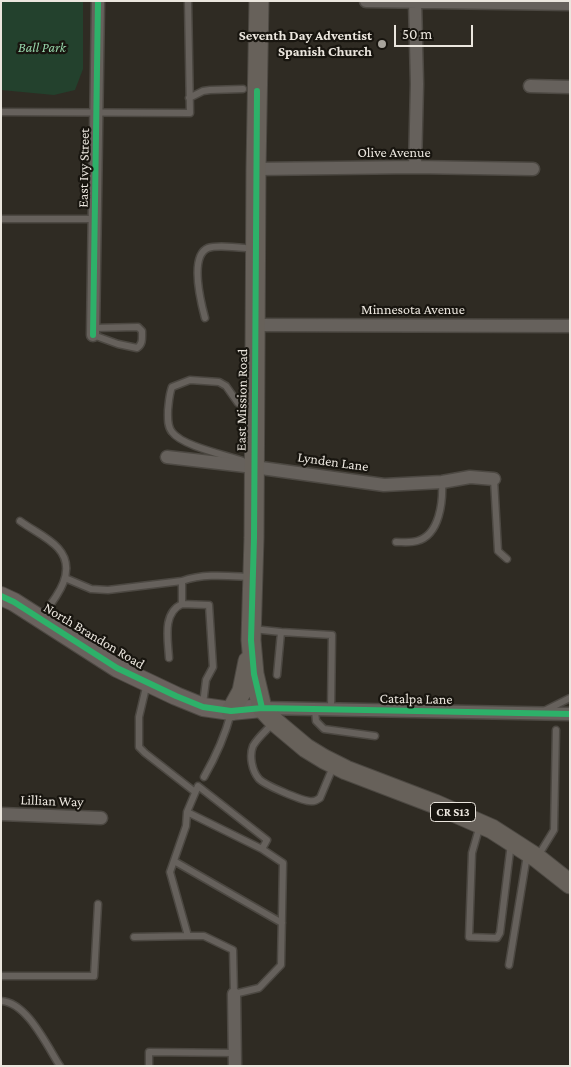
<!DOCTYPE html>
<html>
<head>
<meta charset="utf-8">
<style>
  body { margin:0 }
  #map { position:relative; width:571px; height:1067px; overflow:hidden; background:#2f2b23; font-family:"Crimson Pro",serif }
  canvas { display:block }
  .frame { position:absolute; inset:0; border:2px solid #ebe6de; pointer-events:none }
  .scale { position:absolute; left:394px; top:25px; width:79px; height:22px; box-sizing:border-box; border:2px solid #ebe6de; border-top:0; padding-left:6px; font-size:15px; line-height:18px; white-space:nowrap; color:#ebe6de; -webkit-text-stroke:4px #18150f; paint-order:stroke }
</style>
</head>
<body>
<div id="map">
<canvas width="571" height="1067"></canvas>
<div class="frame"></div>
<div class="scale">50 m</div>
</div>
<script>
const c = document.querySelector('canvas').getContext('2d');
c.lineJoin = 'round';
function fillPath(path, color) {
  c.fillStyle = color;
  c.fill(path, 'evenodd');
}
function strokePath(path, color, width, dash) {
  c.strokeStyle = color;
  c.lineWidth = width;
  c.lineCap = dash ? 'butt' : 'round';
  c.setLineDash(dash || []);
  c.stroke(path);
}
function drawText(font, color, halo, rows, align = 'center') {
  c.font = font + ' "Crimson Pro",serif';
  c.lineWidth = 4.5;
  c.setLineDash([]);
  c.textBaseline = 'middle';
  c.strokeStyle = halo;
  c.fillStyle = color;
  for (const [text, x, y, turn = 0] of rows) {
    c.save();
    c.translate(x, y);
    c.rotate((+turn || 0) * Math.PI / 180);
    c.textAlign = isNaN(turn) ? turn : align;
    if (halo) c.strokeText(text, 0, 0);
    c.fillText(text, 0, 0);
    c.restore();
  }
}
fillPath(new Path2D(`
  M 1,1 L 83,1 L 83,69 L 75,90 L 54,95 L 1,90 Z`), '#23412d');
const lane = new Path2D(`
  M 189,98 L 203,91 L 210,90 L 243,89
  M 1,112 L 190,113 L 188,1
  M 1,219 L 95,219
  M 205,318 C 201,303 189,256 208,248 C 218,244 243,248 255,249
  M 93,328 L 138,327 L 142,331 C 142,339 143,344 137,348 L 118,344 L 93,335
  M 243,461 C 226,455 182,446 172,432 C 167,426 168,417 168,410 C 169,401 169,395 172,387 L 190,380 L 219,382 L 226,386 L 238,403 L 253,407
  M 494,479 L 498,551 L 507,559
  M 20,521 C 32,530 48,537 58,548 C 79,571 55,599 41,617
  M 396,542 C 403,542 410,543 417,541 C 440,535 443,501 442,482
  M 65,578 L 91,589 L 108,590 L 182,581
  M 253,629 L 281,632 L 277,675
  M 281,632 L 332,635 L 331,710
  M 169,658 C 168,640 162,613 182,604
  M 147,683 L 139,717 L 139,747 L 145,753 L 195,792
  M 203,704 L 206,680 L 213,667 L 209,605 L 182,604 L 182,581 C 205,573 228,576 252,577
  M 315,710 L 316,721 L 324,729 L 375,736
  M 544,711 L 570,698
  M 274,722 C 267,730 258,737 253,746 C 249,756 252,771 259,779 C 265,785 300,800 309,801 C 313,802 316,801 320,798 L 333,767
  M 204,777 C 216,756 225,736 231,713
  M 198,786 L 267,840 L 262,849 L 283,863 L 281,965 L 259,988 L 234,994 L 233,950 L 204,936 L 188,936 L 170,872 L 186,826 L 187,812 Z
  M 187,812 L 262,849
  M 480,825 L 472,853 L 469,937 L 497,938 L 500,933 L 511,843
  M 538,856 L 554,830 L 556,730
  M 174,861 L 282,923
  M 134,937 L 188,936
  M 509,965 L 527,855
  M 1,976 L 94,976 L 98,904
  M 1,1001 C 27,1002 47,1046 60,1066
  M 149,1066 L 149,1052 L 235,1053`);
const street = new Path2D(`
  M 366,1 L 570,4
  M 530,86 L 570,87
  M 415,167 L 417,84 L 415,1
  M 256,169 L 415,167 L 533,169
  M 256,325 L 570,326
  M 93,335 L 98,1
  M 167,457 L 254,467 L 384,485 L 442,482 L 470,477 L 494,479
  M 262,708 L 570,714
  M 1,814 L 101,818
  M 234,994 L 235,1066`);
const secondary = new Path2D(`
  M 1,596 L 14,602 L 117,668 L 176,696 L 203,707 L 231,711 L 262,708`);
const primary = new Path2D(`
  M 259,1 L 256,169 L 254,538 L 251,640 L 254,674 L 262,708 L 275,722 L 306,748 L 324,759 L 346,770 L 435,804 L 492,829 L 537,858 L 570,884
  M 231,711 L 242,691 L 248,661`);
strokePath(lane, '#4c4842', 9);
strokePath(street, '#4c4842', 15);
strokePath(secondary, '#4c4842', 20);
strokePath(primary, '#4c4842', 21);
strokePath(lane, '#66615c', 6);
strokePath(street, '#66615c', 12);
strokePath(secondary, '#6a625e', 18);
strokePath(primary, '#67615a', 19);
strokePath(new Path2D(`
  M 257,91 L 254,538 L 251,640 L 254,674 L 262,708
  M 93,335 L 98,1
  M 1,596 L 14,602 L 117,668 L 176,696 L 203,707 L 231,711 L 262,708 L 570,714`), '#2db169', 6);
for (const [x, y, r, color] of [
  [382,44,5,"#a9a59d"]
]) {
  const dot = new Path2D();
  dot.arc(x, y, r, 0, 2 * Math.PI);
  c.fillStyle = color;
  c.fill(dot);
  strokePath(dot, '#18150f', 2);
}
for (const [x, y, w] of [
  [453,812,45]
]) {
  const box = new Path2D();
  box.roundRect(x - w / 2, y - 9.5, w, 19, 4);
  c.fillStyle = '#18150f';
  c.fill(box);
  strokePath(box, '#ebe6de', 1);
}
drawText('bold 12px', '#ebe6de', null, [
  ["CR S13",453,812]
]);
drawText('bold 14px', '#ebe6de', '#18150f', [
  ["Seventh Day Adventist",372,36],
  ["Spanish Church",372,52]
], 'right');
drawText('italic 14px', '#96d5aa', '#18150f', [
  ["Ball Park",42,48]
]);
drawText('14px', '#ebe6de', '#18150f', [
  ["Olive Avenue",394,153],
  ["East Ivy Street",84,168,-89],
  ["Minnesota Avenue",413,310],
  ["East Mission Road",242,400,-89],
  ["Lynden Lane",333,462,8],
  ["North Brandon Road",94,636,31],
  ["Catalpa Lane",416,699,1],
  ["Lillian Way",52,801,2]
]);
</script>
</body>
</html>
